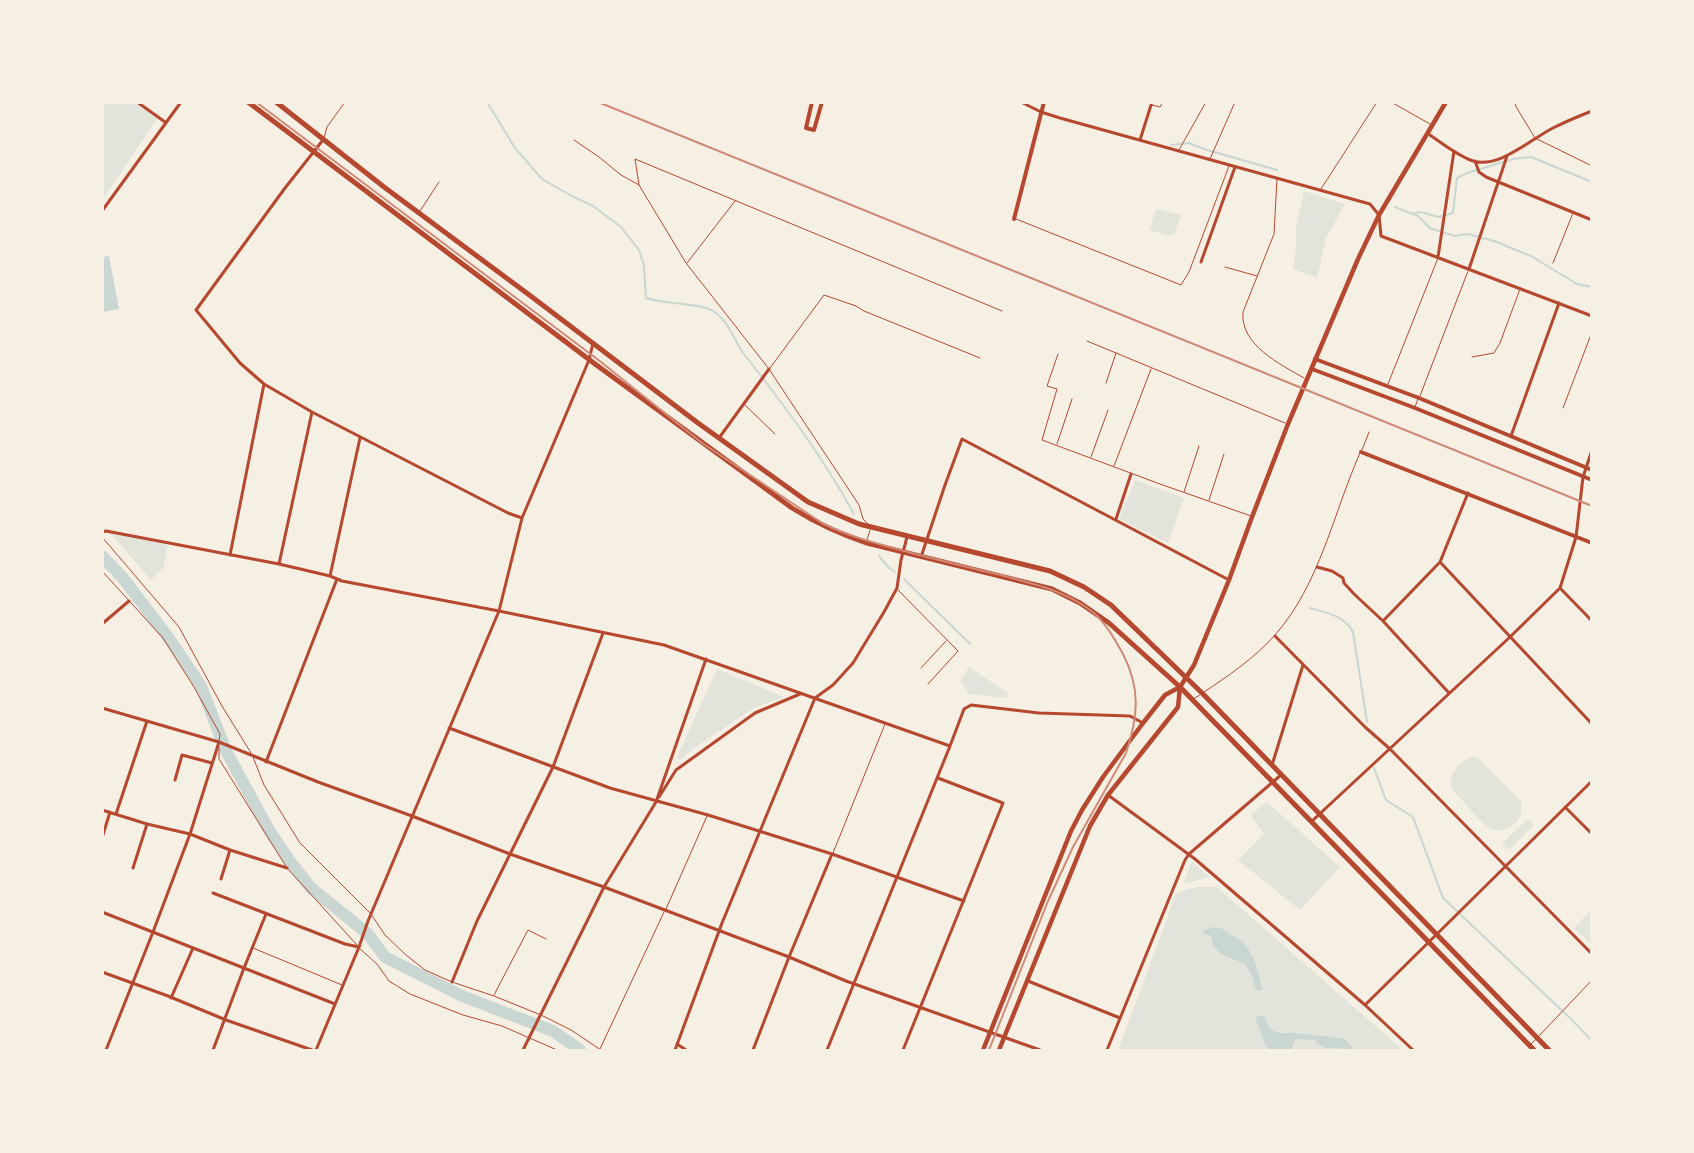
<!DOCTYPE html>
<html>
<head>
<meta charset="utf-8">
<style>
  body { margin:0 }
  #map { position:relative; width:1694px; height:1153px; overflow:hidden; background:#f6efe4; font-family:"Source Sans 3",sans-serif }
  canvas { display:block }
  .frame { position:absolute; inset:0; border:104px solid #f6efe4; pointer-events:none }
</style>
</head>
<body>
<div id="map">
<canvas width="1694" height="1153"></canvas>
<div class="frame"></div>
</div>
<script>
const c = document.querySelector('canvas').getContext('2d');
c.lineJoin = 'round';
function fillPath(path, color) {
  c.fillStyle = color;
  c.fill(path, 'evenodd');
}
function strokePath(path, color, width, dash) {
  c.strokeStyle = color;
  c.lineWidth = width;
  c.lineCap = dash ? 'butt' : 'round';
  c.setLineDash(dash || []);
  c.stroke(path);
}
fillPath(new Path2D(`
  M 103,103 L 135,103 L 157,119 L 103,199 Z
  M 1304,191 L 1345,204 L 1326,238 L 1317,278 L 1293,269 L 1296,248 L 1296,228 Z
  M 1156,209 L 1181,215 L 1174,235 L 1171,234 L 1170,236 L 1150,230 Z
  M 1135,480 L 1184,498 L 1168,543 L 1119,519 Z
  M 106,528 L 167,545 L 164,567 L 151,580 Z
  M 969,667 L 1008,693 L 1006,698 L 969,694 L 960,681 Z
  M 717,669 L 784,697 L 754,708 L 697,746 L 680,760 L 677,757 Z
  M 1472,757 L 1477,757 L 1521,801 C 1523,810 1521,819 1513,825 C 1507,830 1498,832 1491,829 C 1483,826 1459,796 1451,788 C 1450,772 1458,762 1472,757 Z
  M 1267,802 L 1340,867 L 1300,910 L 1238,860 L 1264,834 L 1250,815 Z
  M 1528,819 L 1534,825 L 1509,850 L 1502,843 Z
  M 1192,861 L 1210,877 L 1183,884 Z
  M 1197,887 L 1217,887 L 1403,1050 L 1118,1050 L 1167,919 L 1174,897 L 1178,892 Z
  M 1591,910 L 1591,944 L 1574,928 Z`), '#e2e4dc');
fillPath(new Path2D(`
  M 109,256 L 119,309 L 103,312 L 103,257 Z
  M 1213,927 L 1223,929 C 1227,934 1234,936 1240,940 C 1252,948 1261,976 1262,990 L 1256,991 L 1252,976 L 1245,964 L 1221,954 L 1213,945 L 1211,936 L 1203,933 L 1203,931 Z
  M 1265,1015 C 1266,1021 1268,1028 1274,1031 C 1281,1035 1287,1032 1294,1033 C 1311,1035 1328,1036 1345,1039 L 1354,1050 L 1344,1050 L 1339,1047 C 1331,1050 1319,1048 1315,1040 L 1300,1039 L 1295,1040 L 1291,1050 L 1269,1050 L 1264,1042 L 1255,1017 Z`), '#c9d6d2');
strokePath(new Path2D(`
  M 487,102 L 515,148 L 542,179 L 572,196 L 593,206 L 621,227 L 639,250 L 644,265 L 646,298 C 663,304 701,303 713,311 C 728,320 734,340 744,354 C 784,405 823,457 854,514
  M 1171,145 L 1189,143 L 1207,150 L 1277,170
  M 1395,207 L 1418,216 L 1430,228 L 1454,236 L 1468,234 L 1494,241 L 1531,256 L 1577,284 L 1592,287
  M 1412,214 L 1420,212 L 1439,217 L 1453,213 L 1457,178 L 1467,173 L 1513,159 L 1531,157 L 1592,182
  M 879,556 L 888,567 L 895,572
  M 904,579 L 970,644
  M 1310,608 C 1327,613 1344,615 1353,632 L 1367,722
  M 1374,768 L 1386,800 L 1413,817 L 1443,898 L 1571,1019 L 1592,1041`), '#c9d6d2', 2);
strokePath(new Path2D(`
  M 102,556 L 123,578 L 168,637 L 201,686 L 226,751 L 269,830 L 289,860 L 311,888 L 368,934 L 385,957 L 462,996 L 553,1031 L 580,1050`), '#c9d6d2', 12);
strokePath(new Path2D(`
  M 1391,102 L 1430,124
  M 1519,102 L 1515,105 L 1535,138 L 1592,166
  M 1152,105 L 1160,107 L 1163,102
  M 324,138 L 327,127 L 345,102
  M 574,140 L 599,157 L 621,175 L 639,185 L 686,263 L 769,369 L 859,505 L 863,519 L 868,524
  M 1179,150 L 1206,102
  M 1210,159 L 1235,102
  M 1277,179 L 1274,234 L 1243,312 C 1240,345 1280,364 1304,378
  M 639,185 L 635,159 L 1002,311
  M 1321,189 L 1377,102
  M 420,211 L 439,182
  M 1016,219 L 1181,285 L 1189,272 L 1229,166
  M 687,263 L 735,201
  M 1553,263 L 1573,213
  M 1225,267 L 1257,276
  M 1087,341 L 1285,423
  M 1058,354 L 1047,386 L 1057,389 L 1042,440 L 1160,484 L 1251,516
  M 1472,357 L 1494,353 L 1500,343 L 1520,289
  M 770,368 L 824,295 L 856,306 L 864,311 L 980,358
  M 1106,383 L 1116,353
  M 1388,384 L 1438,258
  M 1420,396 L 1468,271
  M 745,405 L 775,434
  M 1415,407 L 1418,399
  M 1563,408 L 1592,332
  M 1057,444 L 1072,399
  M 1362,450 L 1369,432
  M 1091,457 L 1108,410
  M 1114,466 L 1151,369
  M 1184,492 L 1199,446
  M 1209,500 L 1224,454
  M 102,537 L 179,627 L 222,706 L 251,753
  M 867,540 L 870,530
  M 102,571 L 163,638 L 194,687 L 220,734 L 219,742
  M 898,590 L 958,651 L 928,684
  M 921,668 L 946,641
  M 1204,692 C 1227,677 1257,656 1275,635 C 1320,584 1333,514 1360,453
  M 1193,699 L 1200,695
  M 219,748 L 219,759 L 287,868 L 357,945
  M 253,757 L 264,785 L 300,843 L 371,914 L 385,935 L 406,955 L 425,970 L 452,982 L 494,996 L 541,1015 L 571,1030 L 601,1050
  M 833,853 L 885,724
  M 666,909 L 707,816
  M 253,948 L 342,985
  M 359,948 L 377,964 L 389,981 L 410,994 L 463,1015 L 502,1026 L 557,1050
  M 494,995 L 528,930 L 546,939
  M 1539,1036 L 1592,980
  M 1530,1045 L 1536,1039
  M 600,1049 L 664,912`), '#b5482f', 1);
strokePath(new Path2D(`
  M 137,102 L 165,122
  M 1021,102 L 1041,112 L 1060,118 L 1370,204 L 1379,215 L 1381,236 L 1592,316
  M 1427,133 C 1442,143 1456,155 1473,161 C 1499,169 1531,139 1553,128 C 1565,122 1579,116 1592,111
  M 323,140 L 285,188 L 196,310 L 240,363 L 264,384 L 312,412 L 508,513 L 522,518
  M 1140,140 L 1152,102
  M 1475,161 L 1479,172 L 1486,177 L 1592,220
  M 102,211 L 181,102
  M 1438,257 L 1454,151
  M 1201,262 L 1235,167
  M 1469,269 L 1507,156
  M 1511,436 L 1559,303
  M 719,438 L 769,369
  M 1116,519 L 1131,474
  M 102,532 L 106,531 L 279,564 L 330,576 L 342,581 L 499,611 L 664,645 L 950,746 L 964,709 L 971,705 L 1039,713 L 1130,716 L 1143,723
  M 230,555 L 264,384
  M 921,557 L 945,485 L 962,439 L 1229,580
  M 1440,562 L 1592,724
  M 279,564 L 312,412
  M 1317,567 L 1332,571 L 1343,578 L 1344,583 L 1354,594 L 1383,621 L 1449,693
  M 330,576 L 360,438
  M 1560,588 L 1592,621
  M 1383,621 L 1440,562 L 1468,493
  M 102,624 L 129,601
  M 1275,636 L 1365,727 L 1390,749 L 1592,954
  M 102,708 L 219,742 L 318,782 L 412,816 L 510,854 L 604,887 L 789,957 L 846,981 L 1040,1050
  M 449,728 L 610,788 L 708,815 L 832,854 L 964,901
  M 266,762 L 337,579
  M 1272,765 L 1303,665
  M 175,780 L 182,755 L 212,763
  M 1108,795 L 1195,859 L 1365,1005 L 1413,1050
  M 659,797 L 676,770 L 755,713 L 800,694
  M 1565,807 L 1592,834
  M 102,810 L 147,824 L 190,834 L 230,850 L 287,868
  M 116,814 L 147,721
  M 1312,821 L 1510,637 L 1560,588 L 1576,537 L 1583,477 L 1592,450
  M 102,838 L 110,812
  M 133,868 L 147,824
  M 221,879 L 230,850
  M 213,893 L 345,944 L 359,947
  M 102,912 L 335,1004
  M 102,972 L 168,996 L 226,1020 L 312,1050
  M 1028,981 L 1120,1018
  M 452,982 L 477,921 L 553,767 L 603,633
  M 171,998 L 193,948
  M 1365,1005 L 1592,781
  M 677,1044 L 686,1050
  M 106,1050 L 153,932 L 190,834 L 219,742
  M 213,1050 L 244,968 L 266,914
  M 316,1050 L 359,947 L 368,921 L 499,611 L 522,518 L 589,360 L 593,343
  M 523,1050 L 604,887 L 656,802 L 706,659
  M 675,1050 L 722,923 L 815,698 L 833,685 L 853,663 L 884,612 L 897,588 L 901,560 L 907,537
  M 753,1050 L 789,957 L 832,854
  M 827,1050 L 950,746
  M 903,1050 L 1003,803 L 938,778
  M 1107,1050 L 1185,860 L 1189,854 L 1281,775`), '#b5482f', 3);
strokePath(new Path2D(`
  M 812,102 L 806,128 L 814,130 L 822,102
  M 1014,219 L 1044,102
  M 1315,359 L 1419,398 L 1592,470
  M 1312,369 L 1415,408 L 1592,480
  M 1361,452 L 1592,543`), '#b5482f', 4);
strokePath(new Path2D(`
  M 983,1050 L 1071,831 L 1082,810 L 1103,777 L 1143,723 L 1165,695 L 1180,687
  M 999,1050 L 1090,826 L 1108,795 L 1178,707 L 1180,687 L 1194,665 L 1229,580 L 1252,517 L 1288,424 L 1358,259 L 1379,215 L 1446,102`), '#b5482f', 4.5);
strokePath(new Path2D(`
  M 248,102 L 595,364 L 792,508 C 816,523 839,534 867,543 L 1052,589 L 1080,603 L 1109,623 L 1180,687 L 1534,1050
  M 276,102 L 384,187 L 532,297 L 698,423 L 808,502 L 859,524 L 1050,571 L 1084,587 L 1111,605 L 1202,693 L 1549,1050`), '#b5482f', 5);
strokePath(new Path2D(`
  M 256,102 L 601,362 L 702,443 L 822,523 C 850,537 879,544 908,552 C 939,560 970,568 1001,575 C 1033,584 1068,591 1095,614 C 1107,625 1115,640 1123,654 C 1141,689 1138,717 1126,753 L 1073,847 L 1048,901 L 989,1050
  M 598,102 L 1592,506`), '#cf8b77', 2);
</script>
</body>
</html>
